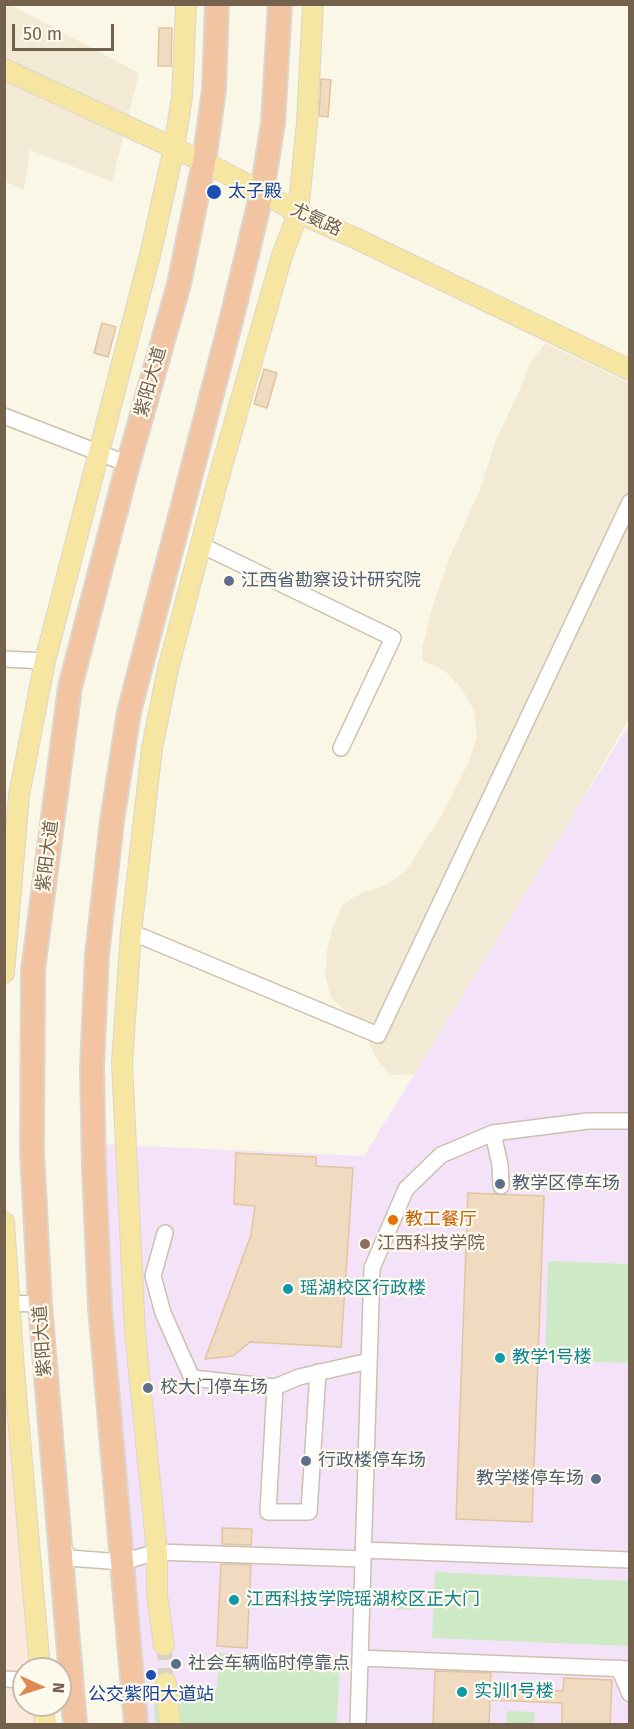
<!DOCTYPE html>
<html>
<head>
<meta charset="utf-8">
<style>
  body { margin:0 }
  #map { position:relative; width:634px; height:1729px; overflow:hidden; background:#fbf7e7; font-family:"Fira Sans",sans-serif }
  canvas { display:block }
  .frame { position:absolute; inset:0; border:6px solid #74614c; pointer-events:none }
  .north { position:absolute; left:12px; top:1657px; width:60px; height:60px; box-sizing:border-box; background:#fefaed; border:2px solid #c7bdad; border-radius:50%; rotate:93deg; font-size:16px; font-weight:700; line-height:24px; text-align:center; color:#74614c }
  .north::after { content:''; display:block; margin:auto; width:21px; height:27px; background:#df8952; clip-path:polygon(50% 0,100% 100%,50% 72%,0 100%) }
  .scale { position:absolute; left:12px; top:24px; width:102px; height:27px; box-sizing:border-box; border:3px solid #74614c; border-top:0; padding-left:8px; font-size:18px; line-height:21px; white-space:nowrap; color:#74614c; -webkit-text-stroke:4px #fefaed; paint-order:stroke }
</style>
</head>
<body>
<div id="map">
<canvas width="634" height="1729"></canvas>
<div class="frame"></div>
<div class="north">N</div>
<div class="scale">50 m</div>
</div>
<script>
const c = document.querySelector('canvas').getContext('2d');
c.lineJoin = 'round';
function fillPath(path, color) {
  c.fillStyle = color;
  c.fill(path, 'evenodd');
}
function strokePath(path, color, width, dash) {
  c.strokeStyle = color;
  c.lineWidth = width;
  c.lineCap = dash ? 'butt' : 'round';
  c.setLineDash(dash || []);
  c.stroke(path);
}
function drawText(font, color, halo, rows, align = 'center') {
  c.font = font + ' "Fira Sans","Noto Sans SC",sans-serif';
  c.lineWidth = 4.5;
  c.setLineDash([]);
  c.textBaseline = 'middle';
  c.strokeStyle = halo;
  c.fillStyle = color;
  for (const [text, x, y, turn = 0] of rows) {
    c.save();
    c.translate(x, y);
    c.rotate((+turn || 0) * Math.PI / 180);
    c.textAlign = isNaN(turn) ? turn : align;
    if (halo) c.strokeText(text, 0, 0);
    c.fillText(text, 0, 0);
    c.restore();
  }
}
fillPath(new Path2D(`
  M 9,4 L 139,73 L 112,182 L 30,150 L 24,189 L 5,182 L 4,5 Z
  M 545,343 L 629,383 L 629,719 L 434,1055 L 416,1074 L 390,1075 L 375,1057 L 365,1033 L 349,1014 L 331,998 L 325,974 L 327,951 L 332,929 L 342,905 L 362,893 L 385,885 L 405,872 L 443,813 L 469,761 L 477,736 L 474,711 L 462,689 L 445,671 L 423,661 L 422,649 L 433,605 L 451,554 L 481,487 L 496,440 L 520,389 L 530,363 Z`), '#f3ead5');
fillPath(new Path2D(`
  M 4,1363 L 29,1669 L 24,1669 L 24,1676 L 5,1675 Z
  M 4,1686 L 24,1687 L 24,1705 L 36,1705 L 38,1724 L 5,1724 Z`), '#fbeadb');
fillPath(new Path2D(`
  M 629,724 L 629,1724 L 140,1724 L 102,1331 L 100,1144 L 364,1156 Z`), '#f4e3f8');
fillPath(new Path2D(`
  M 548,1261 L 629,1264 L 629,1363 L 545,1360 Z
  M 435,1572 L 629,1581 L 629,1646 L 432,1638 Z
  M 395,1591 L 415,1591 L 415,1610 L 395,1609 Z
  M 219,1653 L 340,1657 L 337,1724 L 155,1724 L 154,1699 L 157,1687 L 217,1688 Z
  M 507,1711 L 535,1712 L 534,1724 L 506,1724 Z`), '#cee9c6');
const building = new Path2D(`
  M 159,28 L 172,28 L 171,66 L 158,66 Z
  M 321,79 L 331,80 L 328,117 L 319,116 Z
  M 102,323 L 116,327 L 108,357 L 94,353 Z
  M 264,369 L 277,373 L 267,408 L 254,404 Z
  M 236,1153 L 316,1157 L 316,1166 L 353,1168 L 341,1347 L 250,1342 L 233,1356 L 205,1359 L 251,1235 L 255,1206 L 234,1204 Z
  M 468,1193 L 544,1196 L 532,1522 L 456,1519 Z
  M 222,1528 L 252,1529 L 251,1545 L 222,1544 Z
  M 221,1564 L 251,1565 L 247,1648 L 217,1646 Z
  M 435,1671 L 491,1673 L 490,1688 L 563,1691 L 564,1678 L 612,1680 L 610,1725 L 562,1725 L 562,1703 L 490,1700 L 489,1725 L 433,1725 Z`);
fillPath(building, '#f0dbc0');
strokePath(building, '#e1c4a1', 1.5);
strokePath(new Path2D(`
  M 164,1645 L 166,1683`), '#d9d2c0', 15, [15, 8]);
const minor = new Path2D(`
  M 4,416 L 128,464
  M 201,545 L 393,638 L 341,748
  M 4,659 L 45,661
  M 131,932 L 378,1035 L 630,502
  M 493,1133 L 500,1165 L 501,1186
  M 165,1233 L 153,1276 L 163,1313 L 192,1378 L 275,1387 L 299,1377 L 369,1361
  M 4,1303 L 40,1304
  M 275,1387 L 268,1512 L 309,1512 L 318,1372
  M 62,1544 L 69,1558 L 122,1562 L 157,1552 L 363,1559
  M 364,1550 L 630,1560
  M 360,1658 L 630,1669
  M 619,1668 L 630,1694
  M 4,1679 L 24,1680
  M 358,1724 L 372,1268 L 406,1189 L 441,1155 L 493,1133 L 588,1121 L 630,1121`);
const major = new Path2D(`
  M 4,69 L 204,162 L 262,192 L 298,213 L 355,238 L 630,370
  M 4,973 L 19,795 L 45,661 L 151,251 L 174,148 L 182,97 L 186,4
  M 4,1222 L 14,1370 L 40,1669
  M 164,1645 L 157,1595 L 157,1552 L 135,1332 L 122,1063 L 131,932 L 152,748 L 168,669 L 216,487 L 282,256 L 298,213 L 307,123 L 313,4
  M 166,1683 L 170,1724
  M 43,1705 L 45,1724`);
const highway = new Path2D(`
  M 75,1724 L 40,1304 L 32,1151 L 33,970 L 70,687 L 128,464 L 179,284 L 204,162 L 214,90 L 217,4
  M 136,1724 L 100,1307 L 94,1167 L 92,1068 L 97,955 L 112,821 L 129,712 L 233,313 L 262,192 L 273,123 L 280,4`);
strokePath(minor, '#cdc0ad', 18);
strokePath(major, '#dbd6d0', 22);
strokePath(highway, '#dbd6d0', 26);
strokePath(minor, '#fff', 15);
strokePath(major, '#f7e5a2', 20);
strokePath(highway, '#f3c4a1', 22);
for (const [x, y, r, color] of [
  [214,192,8,"#1a4fb4"],
  [229,581,6,"#5c6f8a"],
  [500,1184,6,"#5c6f8a"],
  [393,1220,6,"#e8710a"],
  [365,1244,6,"#8d6e63"],
  [288,1289,6,"#0f9aa8"],
  [500,1358,6,"#0f9aa8"],
  [148,1388,6,"#5c6f8a"],
  [306,1461,6,"#5c6f8a"],
  [596,1479,6,"#5c6f8a"],
  [234,1600,6,"#0f9aa8"],
  [176,1664,6,"#5c6f8a"],
  [151,1675,6,"#1a4fb4"],
  [462,1692,6,"#0f9aa8"]
]) {
  const dot = new Path2D();
  dot.arc(x, y, r, 0, 2 * Math.PI);
  c.fillStyle = color;
  c.fill(dot);
  strokePath(dot, '#fefaed', 2);
}
drawText('18px', '#164399', '#fefaed', [
  ["太子殿",228,192],
  ["公交紫阳大道站",151,1695,"center"]
], 'left');
drawText('18px', '#74614c', '#fefaed', [
  ["尤氨路",316,220,25],
  ["紫阳大道",151,382,-74],
  ["紫阳大道",48,856,-83],
  ["紫阳大道",43,1341,-94]
]);
drawText('18px', '#4e5e75', '#fefaed', [
  ["江西省勘察设计研究院",241,581],
  ["教学区停车场",512,1184],
  ["校大门停车场",160,1388],
  ["行政楼停车场",318,1461],
  ["教学楼停车场",584,1479,"right"],
  ["社会车辆临时停靠点",188,1664]
], 'left');
drawText('18px', '#c56008', '#fefaed', [
  ["教工餐厅",405,1220]
], 'left');
drawText('18px', '#785e54', '#fefaed', [
  ["江西科技学院",377,1244]
], 'left');
drawText('18px', '#0d838f', '#fefaed', [
  ["瑶湖校区行政楼",300,1289],
  ["教学1号楼",512,1358],
  ["江西科技学院瑶湖校区正大门",246,1600],
  ["实训1号楼",474,1692]
], 'left');
</script>
</body>
</html>
